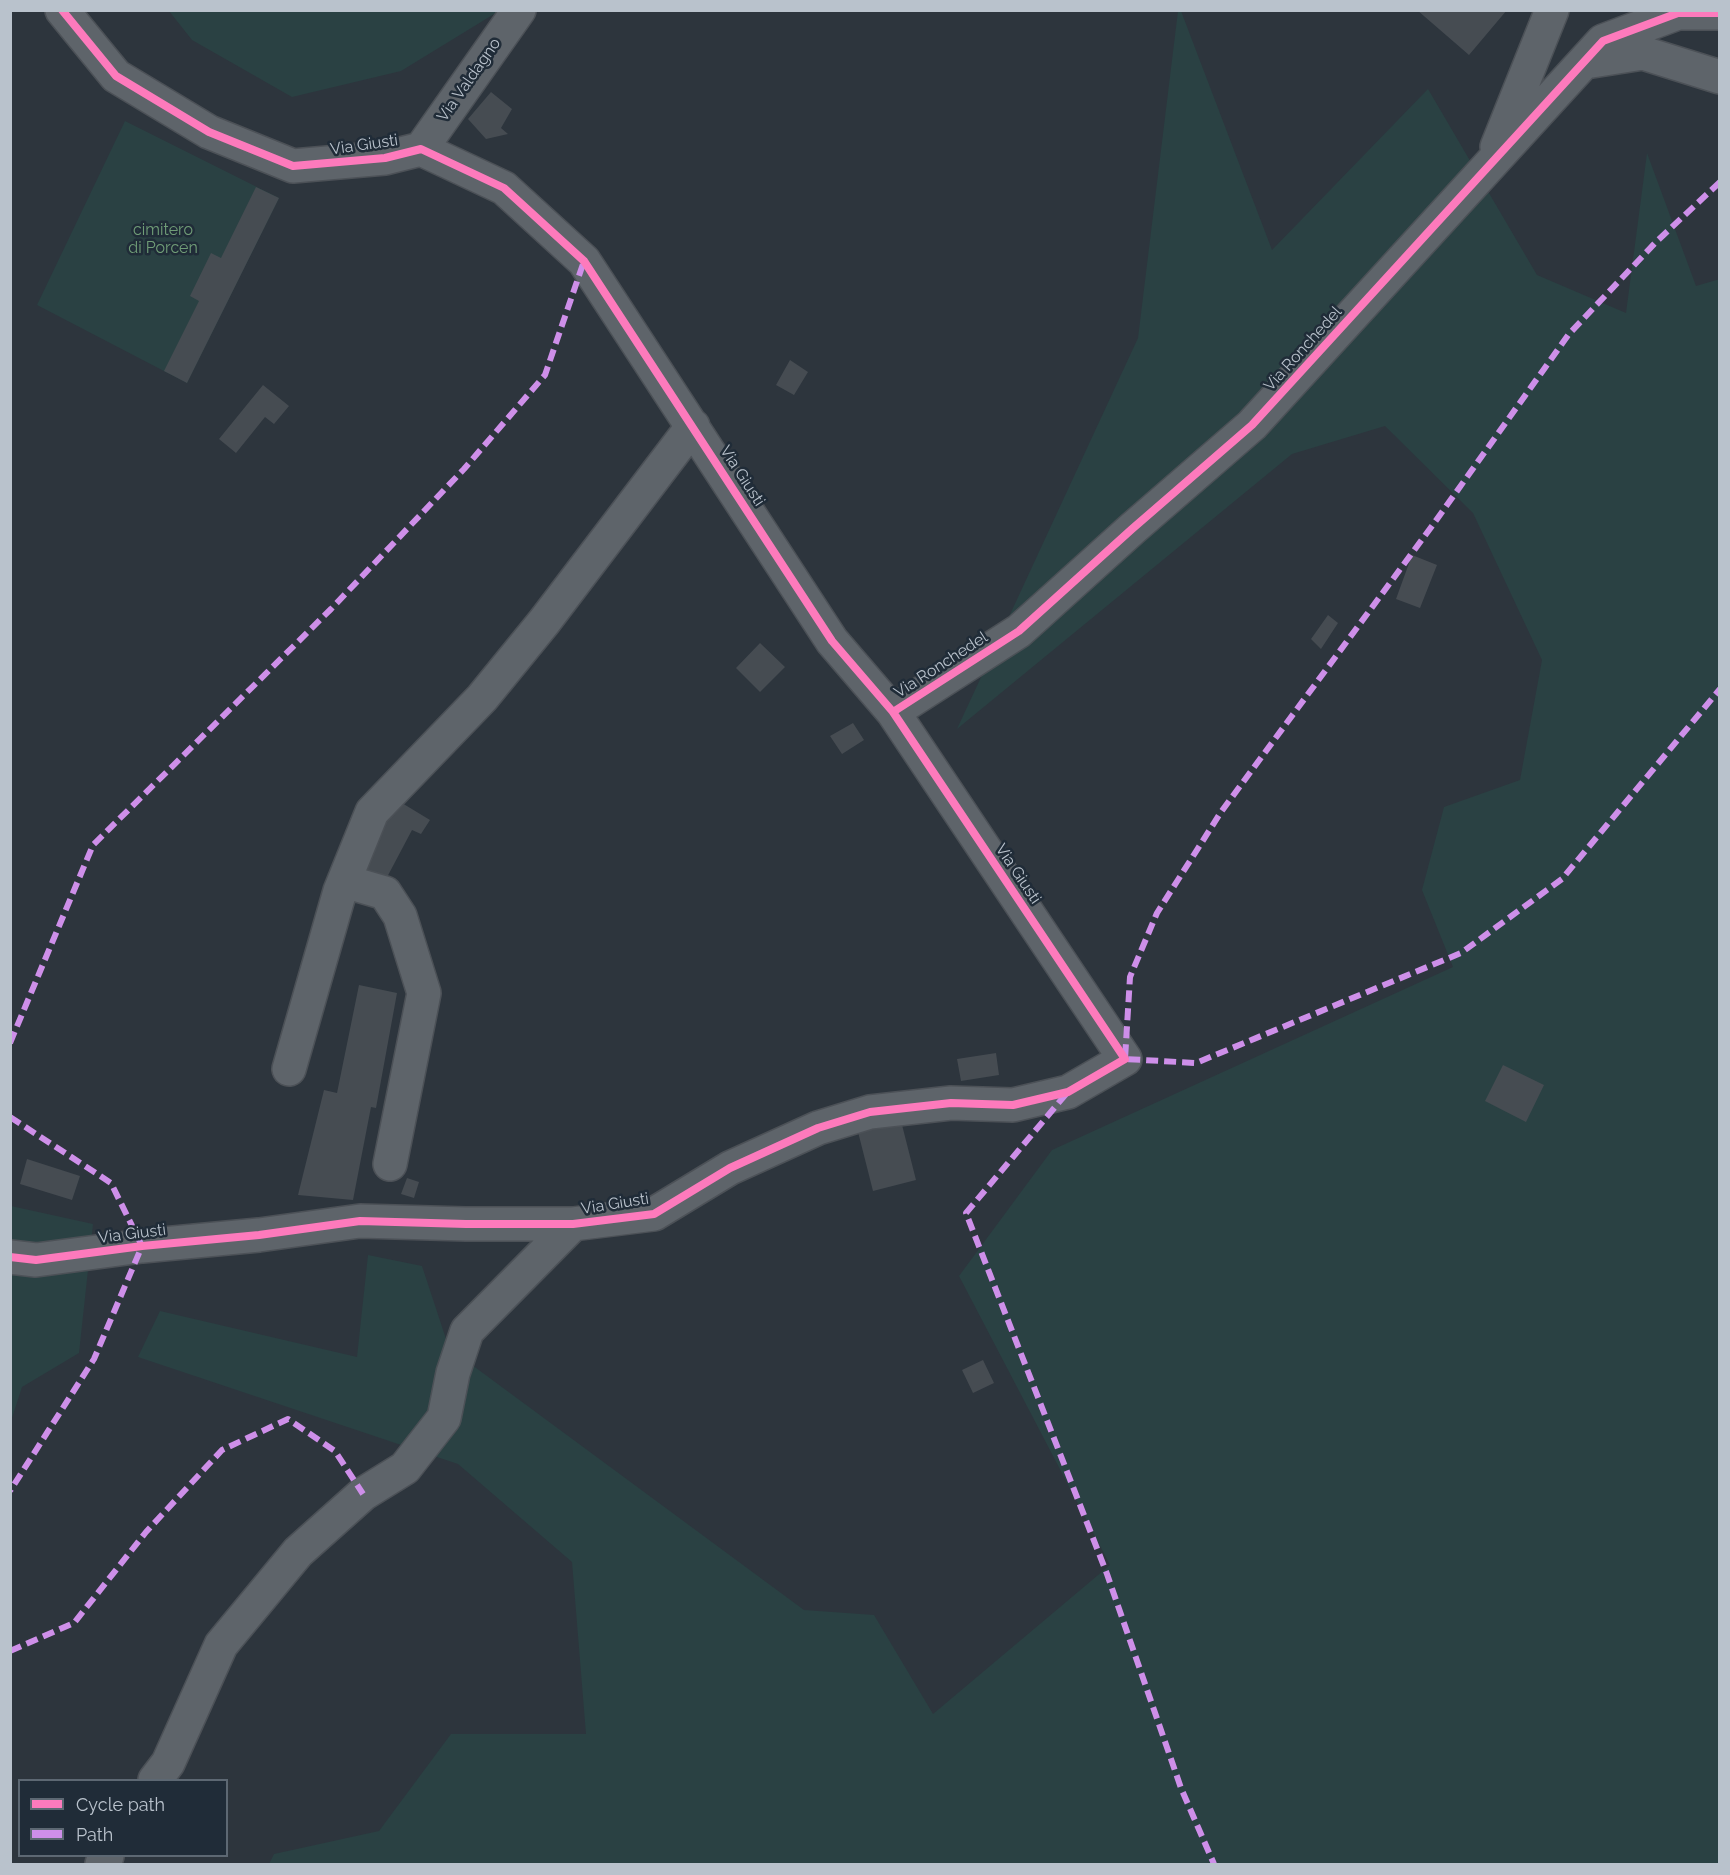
<!DOCTYPE html>
<html>
<head>
<meta charset="utf-8">
<style>
  body { margin:0 }
  #map { position:relative; width:1730px; height:1875px; overflow:hidden; background:#2d353d; font-family:Raleway,sans-serif }
  canvas { display:block }
  .frame { position:absolute; inset:0; border:12px solid #b9c2cc; pointer-events:none }
  .legend { position:absolute; left:18px; top:1779px; width:210px; height:78px; box-sizing:border-box; background:#202c38; border:2px solid #5d6873; margin:0; padding:8px 10px; list-style:none; font-size:18px; color:#b9c2cc }
  .legend li { display:flex; align-items:center; gap:12px; height:30px }
  .legend b { width:30px; border:2px solid #5d6873 }
</style>
</head>
<body>
<div id="map">
<canvas width="1730" height="1875"></canvas>
<div class="frame"></div>
<ul class="legend">
<li><b style="height:8px;background:#fd7abc"></b>Cycle path</li>
<li><b style="height:8px;background:#ce8fe9"></b>Path</li>
</ul>
</div>
<script>
const c = document.querySelector('canvas').getContext('2d');
c.lineJoin = 'round';
function fillPath(path, color) {
  c.fillStyle = color;
  c.fill(path, 'evenodd');
}
function strokePath(path, color, width, dash) {
  c.strokeStyle = color;
  c.lineWidth = width;
  c.lineCap = dash ? 'butt' : 'round';
  c.setLineDash(dash || []);
  c.stroke(path);
}
function drawText(font, color, halo, rows, align = 'center') {
  c.font = font + ' Raleway,sans-serif';
  c.lineWidth = 5;
  c.setLineDash([]);
  c.textBaseline = 'middle';
  c.strokeStyle = halo;
  c.fillStyle = color;
  for (const [text, x, y, turn = 0] of rows) {
    c.save();
    c.translate(x, y);
    c.rotate((+turn || 0) * Math.PI / 180);
    c.textAlign = isNaN(turn) ? turn : align;
    if (halo) c.strokeText(text, 0, 0);
    c.fillText(text, 0, 0);
    c.restore();
  }
}
fillPath(new Path2D(`
  M 169,11 L 499,11 L 401,71 L 292,97 L 192,40 Z
  M 1178,11 L 1181,11 L 1272,250 L 1428,89 L 1537,275 L 1626,313 L 1647,153 L 1696,286 L 1720,279 L 1719,1864 L 269,1864 L 274,1854 L 379,1831 L 451,1734 L 586,1734 L 572,1562 L 458,1464 L 138,1357 L 160,1311 L 357,1357 L 368,1255 L 422,1266 L 449,1348 L 804,1610 L 874,1615 L 933,1714 L 1110,1565 L 959,1276 L 1052,1150 L 1453,967 L 1422,890 L 1444,807 L 1520,780 L 1542,660 L 1473,513 L 1385,426 L 1292,454 L 957,729 L 1138,338 Z
  M 125,121 L 279,198 L 187,383 L 37,305 Z
  M 11,1206 L 93,1224 L 79,1353 L 22,1387 L 11,1421 Z`), '#2a4143');
fillPath(new Path2D(`
  M 1417,10 L 1507,10 L 1469,55 Z
  M 491,92 L 512,109 L 501,128 L 508,134 L 486,139 L 468,119 Z
  M 256,187 L 279,198 L 187,383 L 164,371 L 199,301 L 190,296 L 211,253 L 221,258 Z
  M 790,360 L 808,372 L 794,395 L 776,385 Z
  M 263,385 L 289,406 L 274,424 L 265,417 L 236,453 L 219,439 Z
  M 1412,555 L 1437,565 L 1420,608 L 1396,599 Z
  M 1328,615 L 1338,623 L 1321,649 L 1311,639 Z
  M 760,643 L 785,667 L 760,692 L 736,668 Z
  M 853,723 L 864,740 L 842,754 L 830,736 Z
  M 397,800 L 430,820 L 421,834 L 412,830 L 385,881 L 356,866 Z
  M 359,985 L 397,993 L 376,1108 L 371,1107 L 353,1200 L 298,1195 L 324,1090 L 337,1093 Z
  M 996,1053 L 999,1075 L 961,1081 L 957,1059 Z
  M 1503,1065 L 1544,1085 L 1526,1122 L 1485,1101 Z
  M 899,1113 L 916,1180 L 873,1191 L 856,1124 Z
  M 27,1159 L 80,1176 L 72,1200 L 20,1184 Z
  M 407,1178 L 419,1182 L 414,1198 L 401,1194 Z
  M 983,1360 L 994,1383 L 973,1393 L 962,1370 Z`), '#464c52');
const minor = new Path2D(`
  M 1592,61 L 1643,53 L 1720,77
  M 1497,147 L 1552,10
  M 421,149 L 519,10
  M 893,712 L 1019,631 L 1132,529 L 1252,425 L 1603,41 L 1678,13 L 1720,13
  M 344,881 L 385,893 L 400,916 L 424,993 L 390,1164
  M 289,1069 L 340,891 L 372,812 L 482,698 L 544,622 L 693,426
  M 10,1257 L 36,1260 L 142,1246 L 259,1235 L 360,1221 L 466,1224 L 573,1224 L 654,1214 L 730,1168 L 818,1128 L 870,1112 L 951,1103 L 1013,1105 L 1068,1092 L 1125,1059 L 893,712 L 832,641 L 584,261 L 504,188 L 421,149 L 385,158 L 293,166 L 209,132 L 116,76 L 62,10
  M 155,1780 L 168,1763 L 221,1645 L 298,1552 L 363,1494 L 405,1468 L 444,1418 L 453,1373 L 467,1331 L 573,1224
  M 102,1864 L 107,1856`);
strokePath(minor, '#4c5157', 36);
strokePath(minor, '#5e646a', 33);
strokePath(new Path2D(`
  M 1720,182 L 1656,242 L 1569,334 L 1432,526 L 1221,812 L 1157,913 L 1130,977 L 1125,1059 L 1196,1063 L 1461,953 L 1562,879 L 1720,689
  M 10,1043 L 93,845 L 331,609 L 464,469 L 545,375 L 584,261
  M 1066,1094 L 966,1213 L 1107,1574 L 1181,1788 L 1214,1864
  M 10,1117 L 111,1183 L 142,1246 L 94,1359 L 10,1491
  M 10,1651 L 74,1623 L 146,1532 L 222,1450 L 288,1419 L 335,1451 L 363,1494`), '#ce8fe9', 6, [12, 6]);
strokePath(new Path2D(`
  M 893,712 L 1019,631 L 1132,529 L 1252,425 L 1603,41 L 1678,13 L 1720,13
  M 10,1257 L 36,1260 L 142,1246 L 259,1235 L 360,1221 L 466,1224 L 573,1224 L 654,1214 L 730,1168 L 818,1128 L 870,1112 L 951,1103 L 1013,1105 L 1068,1092 L 1125,1059 L 893,712 L 832,641 L 584,261 L 504,188 L 421,149 L 385,158 L 293,166 L 209,132 L 116,76 L 62,10`), '#fd7abc', 8);
drawText('16px', '#b9c2cc', '#202c38', [
  ["Via Valdagno",469,80,-55],
  ["Via Giusti",364,145,-8],
  ["Via Ronchedel",1303,349,-48],
  ["Via Giusti",742,476,57],
  ["Via Ronchedel",941,665,-33],
  ["Via Giusti",1018,874,56],
  ["Via Giusti",615,1204,-9],
  ["Via Giusti",132,1234,-7]
]);
drawText('16px', '#709d77', '#202c38', [
  ["cimitero",163,230],
  ["di Porcen",163,248]
]);
</script>
</body>
</html>
